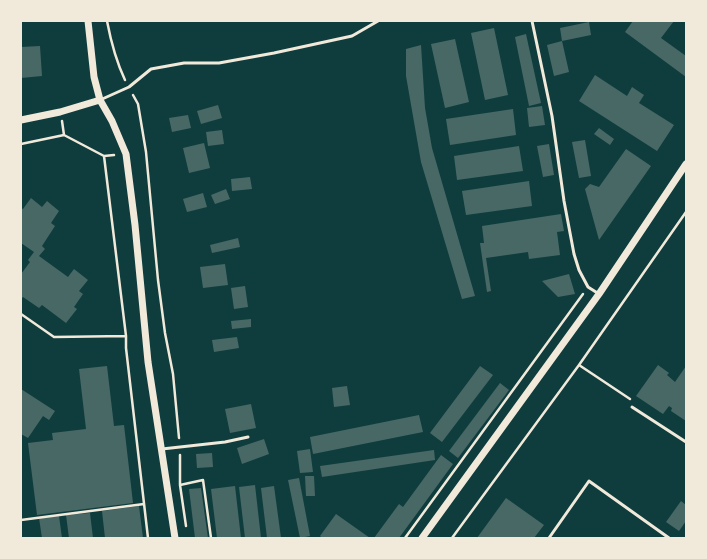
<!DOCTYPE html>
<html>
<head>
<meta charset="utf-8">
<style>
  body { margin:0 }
  #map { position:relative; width:707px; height:559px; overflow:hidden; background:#0f3d3e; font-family:"Playfair Display",serif }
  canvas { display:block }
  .frame { position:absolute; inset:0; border:22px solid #f1e9da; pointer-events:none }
</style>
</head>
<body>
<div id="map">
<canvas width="707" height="559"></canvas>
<div class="frame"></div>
</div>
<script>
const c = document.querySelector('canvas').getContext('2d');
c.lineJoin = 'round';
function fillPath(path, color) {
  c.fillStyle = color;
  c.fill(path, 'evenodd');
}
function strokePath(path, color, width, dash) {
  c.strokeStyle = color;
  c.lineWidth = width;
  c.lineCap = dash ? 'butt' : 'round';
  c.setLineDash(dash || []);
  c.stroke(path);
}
fillPath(new Path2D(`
  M 633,21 L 674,21 L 661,38 L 686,56 L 686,77 L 625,32 Z
  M 589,22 L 591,35 L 562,41 L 560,28 Z
  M 494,28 L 508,95 L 485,100 L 471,33 Z
  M 526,34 L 541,103 L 529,106 L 515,37 Z
  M 455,39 L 469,102 L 445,108 L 431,44 Z
  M 562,41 L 569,72 L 554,76 L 547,45 Z
  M 421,45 L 425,108 L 432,148 L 475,296 L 462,299 L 421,162 L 406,76 L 406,49 Z
  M 40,46 L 42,76 L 21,78 L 21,47 Z
  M 595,75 L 627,96 L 632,87 L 644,95 L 639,103 L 674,125 L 657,151 L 579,101 Z
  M 218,105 L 222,118 L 201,124 L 197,111 Z
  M 542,106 L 545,125 L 529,127 L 527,108 Z
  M 513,109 L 516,135 L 450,145 L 446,119 Z
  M 188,115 L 191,128 L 172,132 L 169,118 Z
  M 599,128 L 614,139 L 610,145 L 594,134 Z
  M 222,130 L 224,144 L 208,146 L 206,132 Z
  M 585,140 L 591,176 L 579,178 L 572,142 Z
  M 204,143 L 210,168 L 189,173 L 183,148 Z
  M 549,144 L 554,175 L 543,177 L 537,146 Z
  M 519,146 L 523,171 L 457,180 L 454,156 Z
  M 626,149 L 651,166 L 599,240 L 585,189 L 590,184 L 599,187 Z
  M 250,177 L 252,189 L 232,191 L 231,179 Z
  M 529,181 L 532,206 L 466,215 L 462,191 Z
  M 226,189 L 230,199 L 215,204 L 211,195 Z
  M 203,193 L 207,207 L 187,212 L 183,199 Z
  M 31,198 L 42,207 L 47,201 L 59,211 L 51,223 L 55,226 L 42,246 L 45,249 L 39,256 L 68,277 L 74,269 L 88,280 L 79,291 L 83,294 L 74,307 L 77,309 L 66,323 L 42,305 L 39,308 L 23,297 L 22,298 L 21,298 L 21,274 L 30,262 L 28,260 L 34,252 L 21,243 L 21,208 L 23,209 Z
  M 561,214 L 564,231 L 557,232 L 560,255 L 529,259 L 528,252 L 486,258 L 491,291 L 487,292 L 480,243 L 484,243 L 482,226 Z
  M 238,238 L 240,247 L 212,253 L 210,245 Z
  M 225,264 L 228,285 L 203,288 L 200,267 Z
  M 569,274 L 575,294 L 558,297 L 542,281 Z
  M 245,286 L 248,307 L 234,309 L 231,288 Z
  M 251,319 L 251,327 L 232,329 L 231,321 Z
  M 237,337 L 239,348 L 214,352 L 212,340 Z
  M 658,365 L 669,373 L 667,375 L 675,382 L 686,366 L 686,421 L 671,411 L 672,408 L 669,406 L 663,414 L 636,396 Z
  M 107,366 L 114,426 L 124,425 L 133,503 L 37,515 L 28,443 L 53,440 L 52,433 L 86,429 L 79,369 Z
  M 480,366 L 493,375 L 442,442 L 430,433 Z
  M 500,383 L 509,390 L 458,458 L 449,451 Z
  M 347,386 L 350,405 L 334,407 L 332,388 Z
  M 21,389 L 55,411 L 49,420 L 43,416 L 28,438 L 21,434 Z
  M 251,404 L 256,428 L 230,433 L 225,409 Z
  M 419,415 L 423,432 L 313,454 L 310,437 Z
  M 264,439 L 269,454 L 242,464 L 237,448 Z
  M 310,449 L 313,472 L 300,473 L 297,451 Z
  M 434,450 L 435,460 L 322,477 L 320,466 Z
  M 212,453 L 213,467 L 197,468 L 196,454 Z
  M 441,455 L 453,464 L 399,538 L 374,538 L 399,504 L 403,507 Z
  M 305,476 L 314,476 L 315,496 L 306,496 Z
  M 299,478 L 310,536 L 300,538 L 288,480 Z
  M 255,485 L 261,538 L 245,538 L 239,487 Z
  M 235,486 L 241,538 L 217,538 L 211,489 Z
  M 274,486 L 281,538 L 267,538 L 261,488 Z
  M 201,488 L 208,538 L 195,538 L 189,489 Z
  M 506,498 L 544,525 L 534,538 L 477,538 Z
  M 681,501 L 686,505 L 686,521 L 679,531 L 666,522 Z
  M 139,506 L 143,538 L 105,538 L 102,511 Z
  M 90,513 L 93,538 L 69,538 L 66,515 Z
  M 336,514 L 370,538 L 322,538 L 320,536 Z
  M 59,516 L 62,538 L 42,538 L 39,518 Z`), '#486865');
strokePath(new Path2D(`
  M 107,21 C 111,42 116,61 125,80
  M 133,95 L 138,104 L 146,152 L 158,280 L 165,333 L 173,374 L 179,438
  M 62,121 L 64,135
  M 21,144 L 64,135 L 104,156 L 114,155
  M 21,314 L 54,337 L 126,336 L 104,156
  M 126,336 L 126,348 L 148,538
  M 579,365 L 630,399
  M 180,455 L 180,485 L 186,526
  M 180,485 L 203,480 L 211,538
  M 21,520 L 144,504
  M 405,538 L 583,294
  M 452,538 L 579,365 L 686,212`), '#f1e9da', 2.5);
strokePath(new Path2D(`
  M 532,21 L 552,116 L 564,201 L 574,254 L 579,270 L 588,287 L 599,294
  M 100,100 L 129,87 L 151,69 L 184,63 L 219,63 L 274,53 L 352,36 L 378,21
  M 632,407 L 686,442
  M 162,449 L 225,442 L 248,437
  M 549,538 L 589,481 L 669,538`), '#f1e9da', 3);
strokePath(new Path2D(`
  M 88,21 L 94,77 L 100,100 L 112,121 L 126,154 L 135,225 L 148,362 L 175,538
  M 21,120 L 60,112 L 100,100
  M 422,538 L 599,294 L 686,164`), '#f1e9da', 7);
</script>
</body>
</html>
